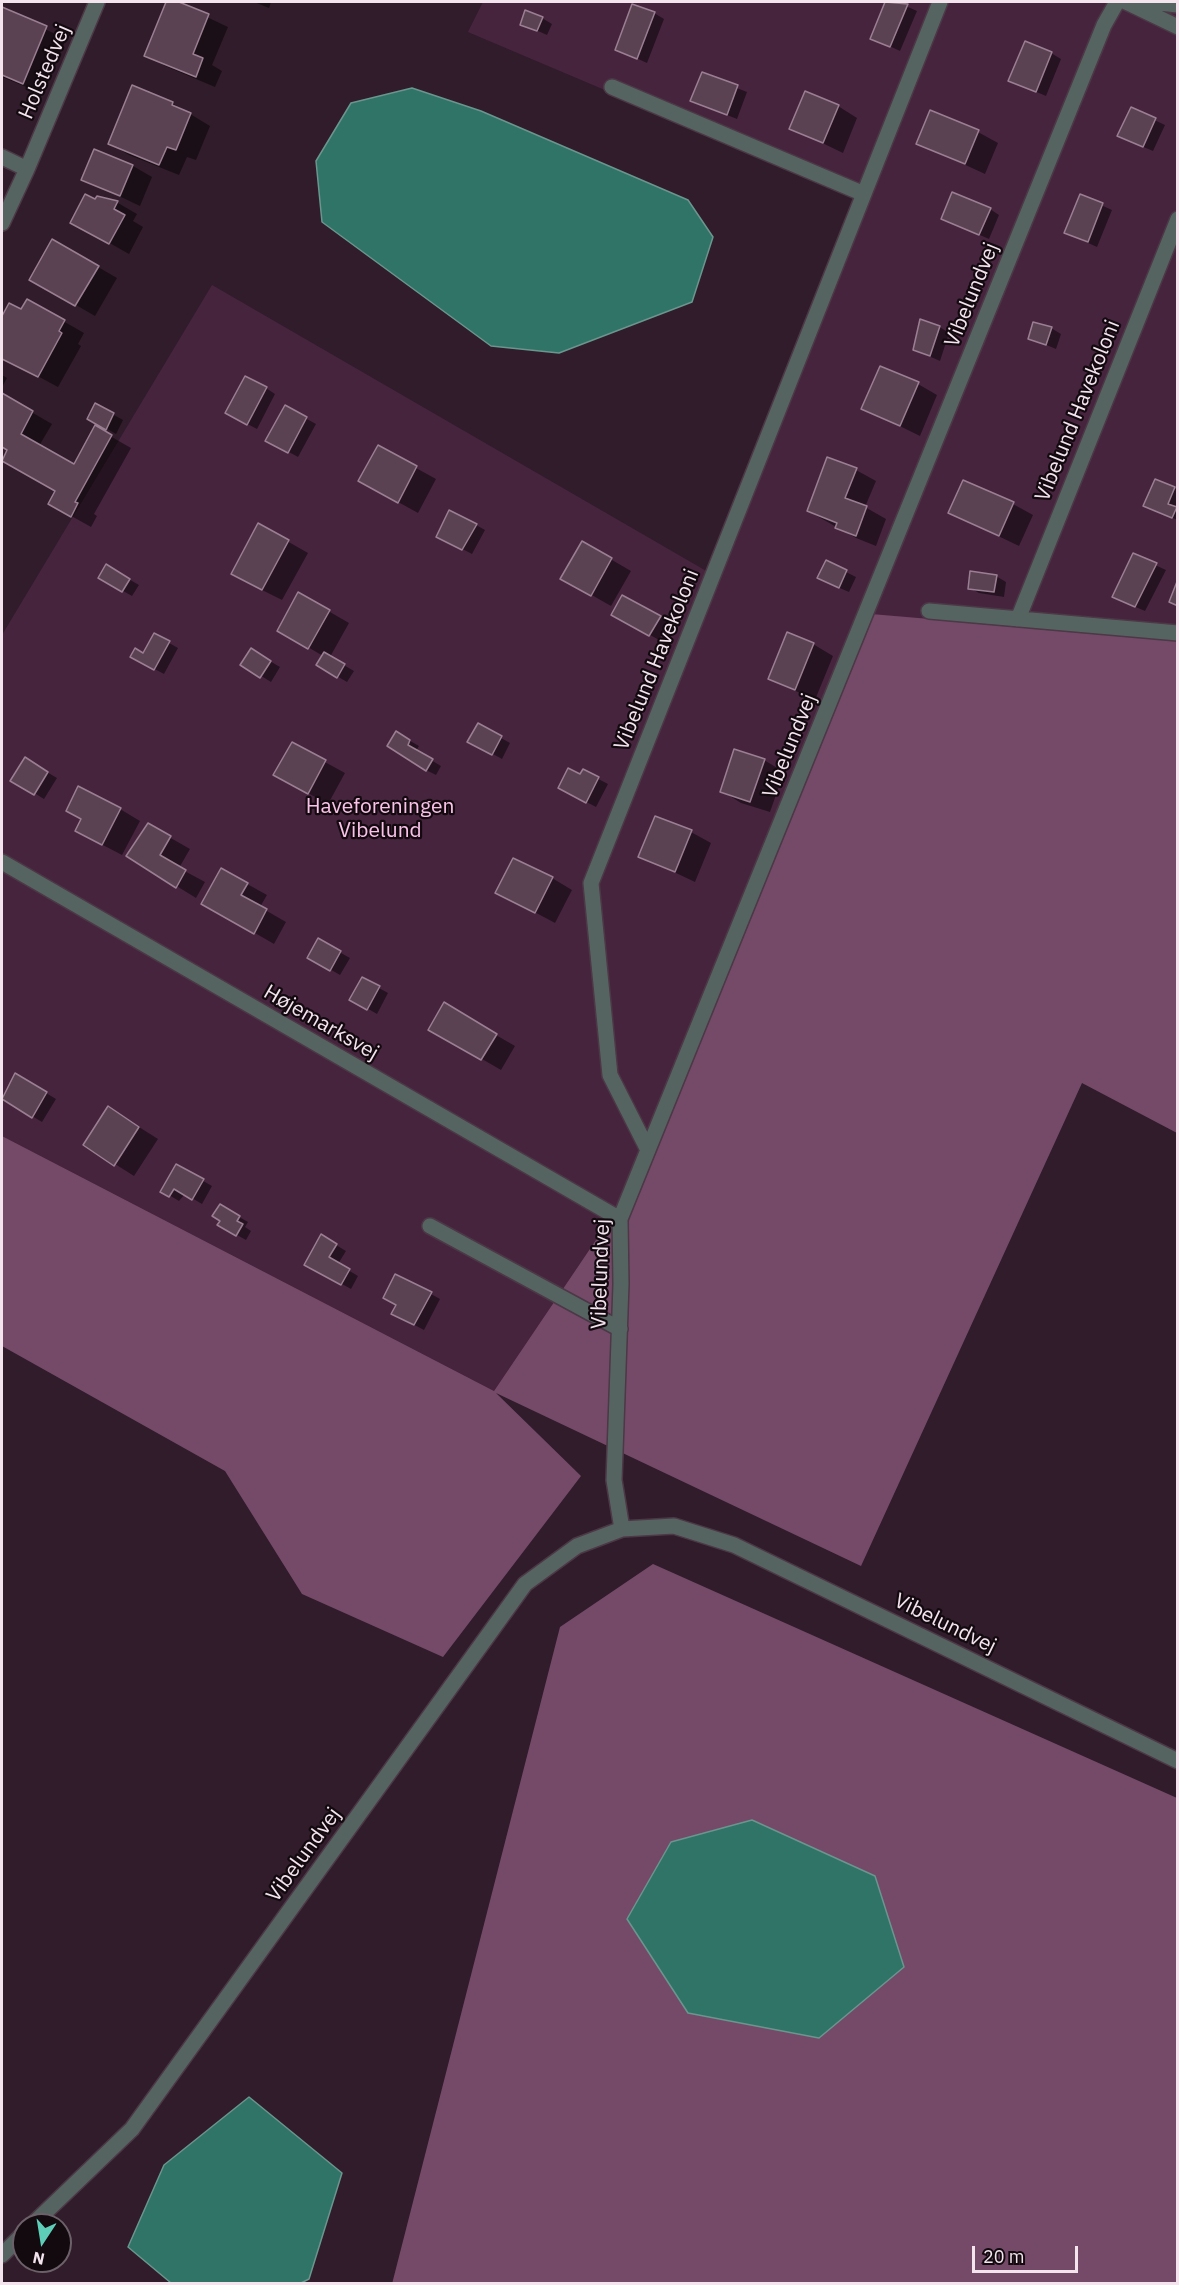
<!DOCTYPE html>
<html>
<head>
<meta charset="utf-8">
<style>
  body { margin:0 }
  #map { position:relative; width:1179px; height:2285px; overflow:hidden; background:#311c2b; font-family:"IBM Plex Sans",sans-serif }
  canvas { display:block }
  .frame { position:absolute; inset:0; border:3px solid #f4e4ee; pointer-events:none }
  .north { position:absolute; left:12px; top:2213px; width:60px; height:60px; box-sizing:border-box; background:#130a10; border:2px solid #6d6169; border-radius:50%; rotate:192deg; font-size:16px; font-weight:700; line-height:24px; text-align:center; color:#f4e4ee }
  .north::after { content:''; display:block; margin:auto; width:21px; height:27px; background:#5eceb8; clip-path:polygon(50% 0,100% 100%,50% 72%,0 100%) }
  .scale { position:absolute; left:972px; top:2246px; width:106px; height:27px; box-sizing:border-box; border:3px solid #f4e4ee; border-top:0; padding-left:8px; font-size:18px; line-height:21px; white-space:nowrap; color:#f4e4ee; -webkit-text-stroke:4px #130a10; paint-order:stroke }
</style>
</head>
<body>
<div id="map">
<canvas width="1179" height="2285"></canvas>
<div class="frame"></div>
<div class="north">N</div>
<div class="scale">20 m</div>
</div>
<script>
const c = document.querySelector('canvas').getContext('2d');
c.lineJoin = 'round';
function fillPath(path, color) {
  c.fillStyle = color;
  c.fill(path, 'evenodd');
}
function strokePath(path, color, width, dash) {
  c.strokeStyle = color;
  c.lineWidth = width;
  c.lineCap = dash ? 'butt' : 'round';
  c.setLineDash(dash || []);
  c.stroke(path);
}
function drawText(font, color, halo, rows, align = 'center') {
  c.font = font + ' "IBM Plex Sans",sans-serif';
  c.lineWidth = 4.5;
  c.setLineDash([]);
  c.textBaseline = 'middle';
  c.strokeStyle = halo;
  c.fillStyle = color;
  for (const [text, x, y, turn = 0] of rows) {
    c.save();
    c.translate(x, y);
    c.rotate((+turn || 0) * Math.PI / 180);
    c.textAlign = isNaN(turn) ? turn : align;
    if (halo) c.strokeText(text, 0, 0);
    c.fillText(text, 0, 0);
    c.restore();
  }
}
fillPath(new Path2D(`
  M 483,2 L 1177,2 L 1177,640 L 654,1154 L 494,1391 L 2,1136 L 2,635 L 212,285 L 708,572 L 855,196 L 468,32 Z`), '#47243e');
fillPath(new Path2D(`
  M 871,614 L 1177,640 L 1177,1133 L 1082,1083 L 861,1566 L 496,1393 L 581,1476 L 443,1657 L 302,1594 L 225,1471 L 2,1346 L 2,1136 L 494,1391 L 654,1154 Z
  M 653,1564 L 1177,1798 L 1177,2283 L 392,2284 L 560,1627 Z`), '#754a69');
const water = new Path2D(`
  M 412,88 L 481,111 L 688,200 L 713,237 L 692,302 L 559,353 L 491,346 L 322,222 L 316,161 L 351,103 Z
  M 752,1820 L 875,1876 L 904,1967 L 819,2038 L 688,2013 L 627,1919 L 671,1842 Z
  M 249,2097 L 342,2173 L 309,2279 L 299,2284 L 171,2283 L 128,2247 L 164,2165 Z`);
fillPath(water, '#2f7466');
strokePath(water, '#6a968f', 1.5);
fillPath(new Path2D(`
  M 168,2 L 175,2 L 228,27 L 212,65 L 222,71 L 215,87 L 165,66 L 146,55 Z
  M 254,2 L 271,2 L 269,8 Z
  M 887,2 L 897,2 L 917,11 L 900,51 L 872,38 Z
  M 2,9 L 66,39 L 43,94 L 2,77 Z
  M 654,13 L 664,19 L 647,63 L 616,49 Z
  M 542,18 L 552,24 L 547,35 L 522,24 Z
  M 1051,53 L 1061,59 L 1046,96 L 1020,85 Z
  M 702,74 L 747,92 L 737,119 L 692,101 Z
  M 172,103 L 210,126 L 196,160 L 187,157 L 179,175 L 129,155 L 110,144 Z
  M 838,106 L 857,118 L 843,153 L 791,128 Z
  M 1131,109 L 1165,125 L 1153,151 L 1129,141 Z
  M 978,132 L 998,143 L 985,174 L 918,143 Z
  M 133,166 L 152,177 L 140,206 L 83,179 Z
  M 1081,196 L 1112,210 L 1097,247 L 1066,233 Z
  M 97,197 L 118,203 L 137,214 L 133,221 L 143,227 L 129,254 L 92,233 Z
  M 990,209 L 999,215 L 989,239 L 943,219 Z
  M 53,241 L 117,278 L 95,316 L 31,279 Z
  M 28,301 L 84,333 L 78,344 L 81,346 L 58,387 L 2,357 L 2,319 L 10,305 L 21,311 Z
  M 940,327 L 949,333 L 940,361 L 915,350 Z
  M 1051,328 L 1061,334 L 1056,349 L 1030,338 Z
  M 2,375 L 7,378 L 2,387 Z
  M 918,384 L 937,395 L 920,436 L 863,408 Z
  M 266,388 L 275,394 L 257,429 L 236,418 Z
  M 2,395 L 52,424 L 39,446 L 74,466 L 96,428 L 131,448 L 94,514 L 97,516 L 91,527 L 50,504 L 57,491 L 2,446 Z
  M 96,405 L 123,420 L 116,434 L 89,418 Z
  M 285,407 L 316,424 L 298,457 L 267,440 Z
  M 378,447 L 436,479 L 418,513 L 380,492 Z
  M 856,470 L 876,481 L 865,507 L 886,519 L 876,546 L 856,538 L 808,511 Z
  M 1156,480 L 1178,490 L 1178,520 L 1155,511 Z
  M 1013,504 L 1033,515 L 1019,546 L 950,513 Z
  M 259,525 L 308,553 L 282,600 L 252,585 Z
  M 476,525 L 485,530 L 472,554 L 447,541 Z
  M 583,543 L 631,571 L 611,606 L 562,578 Z
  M 1133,555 L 1166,570 L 1145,611 L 1124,602 Z
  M 826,562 L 856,577 L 849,592 L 828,583 Z
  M 106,566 L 139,585 L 132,596 L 100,578 Z
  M 996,576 L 1006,582 L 1004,597 L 979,593 L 970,588 Z
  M 299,594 L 349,623 L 330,657 L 354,671 L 347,682 L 318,665 L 323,656 L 279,630 Z
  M 623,597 L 669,622 L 659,640 L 613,614 Z
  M 155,635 L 178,648 L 164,674 L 132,657 L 144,655 Z
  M 813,644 L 833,656 L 815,700 L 770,679 Z
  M 251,650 L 280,667 L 271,682 L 242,664 Z
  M 478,725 L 510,743 L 502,759 L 469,741 Z
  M 396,733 L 419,746 L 416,751 L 441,766 L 436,775 L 426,770 Z
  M 292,744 L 345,773 L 328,804 L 295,786 Z
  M 25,759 L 57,778 L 44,799 L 13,780 Z
  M 764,760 L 784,772 L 770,812 L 741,803 L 722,791 Z
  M 583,771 L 608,784 L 596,807 L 569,793 Z
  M 120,809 L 140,821 L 122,855 L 97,842 Z
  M 148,825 L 190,849 L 179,868 L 205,882 L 196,898 L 128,856 Z
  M 691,832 L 711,843 L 695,882 L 640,856 Z
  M 222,870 L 267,895 L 260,907 L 286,922 L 274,944 L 203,903 Z
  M 552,878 L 572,890 L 555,923 L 497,892 Z
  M 318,940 L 350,958 L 340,975 L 309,957 Z
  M 379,988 L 388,993 L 377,1014 L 351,999 Z
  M 444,1005 L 515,1046 L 501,1070 L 430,1029 Z
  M 16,1075 L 56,1099 L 42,1122 L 2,1098 Z
  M 109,1108 L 158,1139 L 134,1176 L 115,1164 Z
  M 177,1166 L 212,1186 L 202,1204 L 185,1194 L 179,1201 L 162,1191 Z
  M 220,1206 L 248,1222 L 245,1227 L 251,1231 L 246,1240 L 219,1225 L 222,1220 Z
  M 321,1236 L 346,1251 L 338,1264 L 358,1276 L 351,1289 L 306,1264 Z
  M 431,1294 L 440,1299 L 424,1330 L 403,1319 L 398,1305 Z`), '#0007');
const building = new Path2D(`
  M 166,2 L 179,2 L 209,14 L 193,54 L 203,58 L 196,77 L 144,56 Z
  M 885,2 L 908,4 L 890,47 L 870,39 Z
  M 632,4 L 655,12 L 637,59 L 615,50 Z
  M 2,7 L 47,26 L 23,84 L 2,75 Z
  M 525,10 L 543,17 L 537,31 L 520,25 Z
  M 1025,41 L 1052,52 L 1036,92 L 1008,81 Z
  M 702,72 L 738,85 L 727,115 L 690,101 Z
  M 132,85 L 173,102 L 172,105 L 191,113 L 176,150 L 167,147 L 159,165 L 108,144 Z
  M 805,91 L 839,105 L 823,143 L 789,129 Z
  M 1131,107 L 1156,118 L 1143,147 L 1117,136 Z
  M 930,110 L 979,130 L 965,164 L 916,144 Z
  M 94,149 L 133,165 L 120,196 L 81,180 Z
  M 952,192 L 991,208 L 979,235 L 941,219 Z
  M 85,194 L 95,199 L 97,196 L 118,201 L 114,209 L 125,215 L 109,244 L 70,223 Z
  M 1080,194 L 1103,203 L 1088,242 L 1064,233 Z
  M 52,239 L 99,266 L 75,306 L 29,280 Z
  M 27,299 L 65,320 L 59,331 L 62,333 L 38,377 L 2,359 L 2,316 L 9,303 L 21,309 Z
  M 920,319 L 940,326 L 930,356 L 913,350 Z
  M 1033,322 L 1052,327 L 1046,345 L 1028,339 Z
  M 880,366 L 919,382 L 900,426 L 861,409 Z
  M 245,376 L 267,387 L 247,425 L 225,413 Z
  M 2,393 L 33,411 L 21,434 L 74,464 L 95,425 L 112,435 L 75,502 L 78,503 L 71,517 L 48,504 L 55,491 L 2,461 L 7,450 L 2,447 Z
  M 95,403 L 114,413 L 106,430 L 87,419 Z
  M 285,405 L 307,417 L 288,453 L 265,441 Z
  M 378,445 L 417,466 L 398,503 L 358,481 Z
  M 827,457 L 857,468 L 845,498 L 867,506 L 856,536 L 835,528 L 837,523 L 807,511 Z
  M 1155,479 L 1175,487 L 1168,504 L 1177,507 L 1172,518 L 1143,506 Z
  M 963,480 L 1014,502 L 999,536 L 948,513 Z
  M 449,510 L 477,524 L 462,550 L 436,537 Z
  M 258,523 L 289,540 L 262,590 L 231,574 Z
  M 582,541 L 612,558 L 591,596 L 560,579 Z
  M 1133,553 L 1157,563 L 1135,607 L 1112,597 Z
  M 826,560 L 847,570 L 839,588 L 817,578 Z
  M 106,564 L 130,579 L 122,592 L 98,578 Z
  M 970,571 L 997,575 L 994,592 L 968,589 Z
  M 1178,579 L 1178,606 L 1169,602 Z
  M 298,592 L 330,610 L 308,649 L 277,631 Z
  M 622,595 L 661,616 L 649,636 L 611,615 Z
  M 787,632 L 814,643 L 795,690 L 768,679 Z
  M 154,633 L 170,641 L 154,670 L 130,657 L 135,648 L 143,653 Z
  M 251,648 L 271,661 L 260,678 L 240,665 Z
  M 324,652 L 345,664 L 337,678 L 316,665 Z
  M 478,723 L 502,736 L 492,755 L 467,742 Z
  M 396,731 L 410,740 L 408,745 L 433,759 L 426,771 L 387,746 Z
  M 292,742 L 326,760 L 308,794 L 273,775 Z
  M 734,749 L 765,759 L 750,802 L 720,792 Z
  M 25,757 L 48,772 L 34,795 L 10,781 Z
  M 568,768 L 580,774 L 583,769 L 599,777 L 586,803 L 558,788 Z
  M 78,786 L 121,808 L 102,845 L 75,831 L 81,819 L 66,811 Z
  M 655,816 L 692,830 L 675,872 L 638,857 Z
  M 148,823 L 171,836 L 160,855 L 186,870 L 176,888 L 126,856 Z
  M 513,858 L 553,877 L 535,913 L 495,893 Z
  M 221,868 L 248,883 L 241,895 L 267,909 L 254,934 L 201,904 Z
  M 318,938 L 341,951 L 330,971 L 307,958 Z
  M 362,977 L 380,986 L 367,1010 L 349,1000 Z
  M 444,1002 L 497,1034 L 481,1060 L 428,1030 Z
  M 15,1073 L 47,1092 L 32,1118 L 2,1099 Z
  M 108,1106 L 139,1127 L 114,1166 L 83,1145 Z
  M 176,1164 L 204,1179 L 192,1200 L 174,1189 L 169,1197 L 160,1192 Z
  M 220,1204 L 240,1216 L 237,1221 L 243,1224 L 236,1236 L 217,1225 L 220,1221 L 212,1216 Z
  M 321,1234 L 337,1244 L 329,1257 L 350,1269 L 341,1285 L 304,1265 Z
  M 395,1274 L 432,1292 L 414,1325 L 391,1314 L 396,1305 L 383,1298 Z`);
fillPath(building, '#5b4253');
strokePath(building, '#9a7f92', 1.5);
const minor = new Path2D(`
  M 1126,2 L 1178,27
  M 1149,2 L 1178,5
  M 612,87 L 864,194
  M 2,157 L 27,169
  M 2,223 L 27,169 L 97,2
  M 929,611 L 1178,633
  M 1018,619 L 1178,219
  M 2,862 L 620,1219
  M 648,1150 L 610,1075 L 591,883 L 940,2
  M 430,1226 L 620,1329
  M 622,1529 L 614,1480 L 621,1284 L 620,1219 L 1104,25 L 1117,2
  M 32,2225 L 132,2129 L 525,1584 L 577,1546 L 622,1529 L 674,1526 L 734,1545 L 1178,1761
  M 2,2255 L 24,2233`);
strokePath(minor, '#4c3846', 18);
strokePath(minor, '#556460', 15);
drawText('21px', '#f4e4ee', '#130a10', [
  ["Holstedvej",45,72,-67],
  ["Vibelundvej",972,295,-68],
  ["Vibelund Havekoloni",1078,411,-68],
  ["Vibelund Havekoloni",657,660,-68],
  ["Vibelundvej",790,746,-68],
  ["Højemarksvej",321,1023,30],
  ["Vibelundvej",601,1274,-88],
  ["Vibelundvej",945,1624,26],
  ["Vibelundvej",304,1855,-54]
]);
drawText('21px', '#fbc2e9', '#130a10', [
  ["Haveforeningen",380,807],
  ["Vibelund",380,831]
]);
</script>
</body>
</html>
